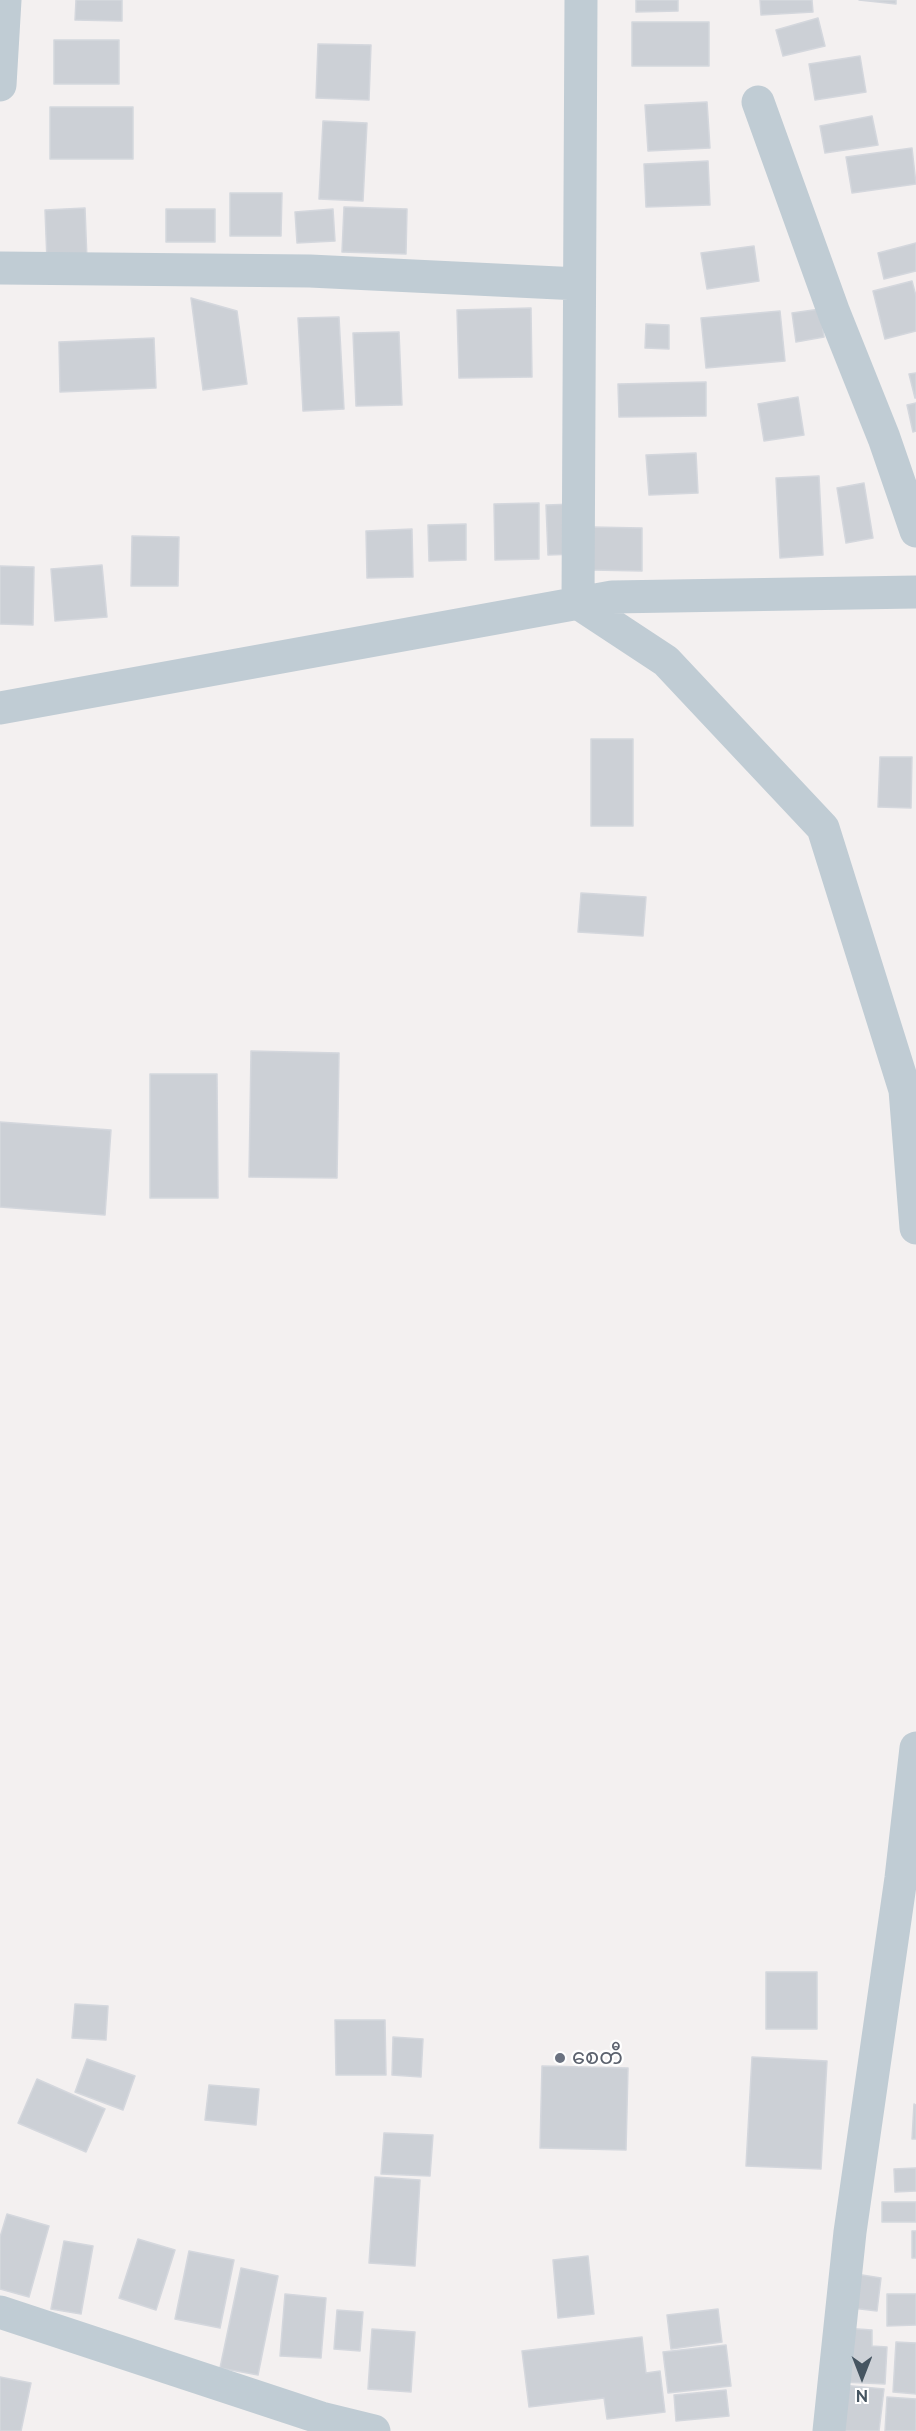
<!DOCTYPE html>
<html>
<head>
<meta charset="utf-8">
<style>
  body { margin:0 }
  #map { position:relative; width:916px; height:2431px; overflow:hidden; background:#f3f0f0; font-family:Raleway,sans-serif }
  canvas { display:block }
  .north { position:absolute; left:832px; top:2347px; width:60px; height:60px; -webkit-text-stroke:4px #fff; paint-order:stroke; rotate:180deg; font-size:16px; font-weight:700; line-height:24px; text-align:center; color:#465561 }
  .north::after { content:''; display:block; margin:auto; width:21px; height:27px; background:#465561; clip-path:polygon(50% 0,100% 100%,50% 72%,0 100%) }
</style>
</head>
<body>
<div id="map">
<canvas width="916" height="2431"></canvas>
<div class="north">N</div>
</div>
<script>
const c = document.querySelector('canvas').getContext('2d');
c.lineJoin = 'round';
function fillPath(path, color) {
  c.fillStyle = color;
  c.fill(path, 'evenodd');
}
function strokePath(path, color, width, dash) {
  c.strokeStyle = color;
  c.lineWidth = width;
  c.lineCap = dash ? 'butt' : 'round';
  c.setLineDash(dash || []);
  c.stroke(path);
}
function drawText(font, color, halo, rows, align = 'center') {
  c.font = font + ' Raleway,"Noto Sans Myanmar",sans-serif';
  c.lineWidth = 4.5;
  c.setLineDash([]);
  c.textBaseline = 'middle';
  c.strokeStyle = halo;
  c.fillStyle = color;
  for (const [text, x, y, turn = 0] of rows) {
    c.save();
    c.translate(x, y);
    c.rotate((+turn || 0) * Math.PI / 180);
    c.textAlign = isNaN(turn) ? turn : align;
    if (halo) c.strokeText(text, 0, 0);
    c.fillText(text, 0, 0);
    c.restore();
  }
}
const building = new Path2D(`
  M 76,0 L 122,0 L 122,21 L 75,20 Z
  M 636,0 L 678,0 L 678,11 L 636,12 Z
  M 760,0 L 812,0 L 813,12 L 761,15 Z
  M 859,0 L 896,0 L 896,4 Z
  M 818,18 L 825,46 L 783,56 L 776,30 Z
  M 632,22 L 709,22 L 709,66 L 632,66 Z
  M 54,40 L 119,40 L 119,84 L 54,84 Z
  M 318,44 L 371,45 L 369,100 L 316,98 Z
  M 860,56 L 866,92 L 815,100 L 809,64 Z
  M 707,102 L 710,148 L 648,151 L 645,105 Z
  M 50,107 L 133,107 L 133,159 L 50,159 Z
  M 872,116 L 878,145 L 825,153 L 820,126 Z
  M 323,121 L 367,123 L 363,201 L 319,199 Z
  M 912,148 L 916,184 L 852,193 L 846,157 Z
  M 708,161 L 710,205 L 646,207 L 644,164 Z
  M 230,193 L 282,193 L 281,236 L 230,236 Z
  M 344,207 L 407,209 L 406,254 L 342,252 Z
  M 85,208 L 87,260 L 47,261 L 45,210 Z
  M 166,209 L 215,209 L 215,242 L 166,242 Z
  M 333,209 L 335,241 L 297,243 L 295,212 Z
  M 916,243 L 916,271 L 884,279 L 878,253 Z
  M 754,246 L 759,281 L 707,289 L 701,253 Z
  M 912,281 L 916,296 L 916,331 L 885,339 L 873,291 Z
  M 191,298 L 237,311 L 247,384 L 203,390 Z
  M 531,308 L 532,377 L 459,378 L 457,310 Z
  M 820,309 L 824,337 L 796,342 L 792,313 Z
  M 780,311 L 785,361 L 706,368 L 701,318 Z
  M 339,317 L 344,409 L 303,411 L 298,318 Z
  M 646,324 L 669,325 L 669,349 L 645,348 Z
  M 399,332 L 402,405 L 356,406 L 353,333 Z
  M 154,338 L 156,388 L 60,392 L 59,342 Z
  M 916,373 L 916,398 L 915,398 L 909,374 Z
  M 706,382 L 706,416 L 619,417 L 618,384 Z
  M 798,397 L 804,435 L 764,441 L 758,404 Z
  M 916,403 L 916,431 L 913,432 L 907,405 Z
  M 696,453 L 698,493 L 649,495 L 646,455 Z
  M 819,476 L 823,555 L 780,558 L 776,478 Z
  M 864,483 L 873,538 L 846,543 L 837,488 Z
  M 539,503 L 539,559 L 495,560 L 494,504 Z
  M 575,504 L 577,554 L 548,555 L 546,505 Z
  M 466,524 L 466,560 L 429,561 L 428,525 Z
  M 592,527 L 642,528 L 642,571 L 592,570 Z
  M 412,529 L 413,577 L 367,578 L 366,531 Z
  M 132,536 L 179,537 L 178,586 L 131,586 Z
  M 102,565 L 107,617 L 55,621 L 51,569 Z
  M 0,566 L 34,567 L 33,625 L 0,624 Z
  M 591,739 L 633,739 L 633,826 L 591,826 Z
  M 880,757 L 912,757 L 911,808 L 878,807 Z
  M 581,893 L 646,897 L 643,936 L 578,932 Z
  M 251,1051 L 339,1053 L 337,1178 L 249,1177 Z
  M 150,1074 L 217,1074 L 218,1198 L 150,1198 Z
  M 0,1122 L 111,1130 L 105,1215 L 0,1207 Z
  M 766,1972 L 817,1972 L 817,2029 L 766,2029 Z
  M 75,2004 L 108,2006 L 106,2040 L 72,2038 Z
  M 335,2020 L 385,2020 L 386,2075 L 336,2075 Z
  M 393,2037 L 423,2039 L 421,2077 L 392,2075 Z
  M 752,2057 L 827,2061 L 821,2169 L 746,2166 Z
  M 87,2059 L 135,2076 L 123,2110 L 75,2092 Z
  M 542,2066 L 628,2068 L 626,2150 L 540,2148 Z
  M 37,2079 L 105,2109 L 86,2152 L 18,2123 Z
  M 209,2085 L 259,2089 L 256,2125 L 205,2120 Z
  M 914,2104 L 916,2105 L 916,2139 L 912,2139 Z
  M 384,2133 L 433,2135 L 430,2176 L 381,2174 Z
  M 916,2168 L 916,2191 L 895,2192 L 894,2169 Z
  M 375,2177 L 420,2180 L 415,2266 L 369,2263 Z
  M 882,2202 L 916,2202 L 916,2222 L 882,2222 Z
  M 7,2214 L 49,2226 L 29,2297 L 0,2289 L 0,2237 Z
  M 912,2231 L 916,2231 L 916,2258 L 912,2258 Z
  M 138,2239 L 175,2250 L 156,2310 L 119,2298 Z
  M 64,2241 L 93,2246 L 81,2314 L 51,2309 Z
  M 189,2251 L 234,2260 L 220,2328 L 175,2319 Z
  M 588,2256 L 594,2314 L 558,2318 L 553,2260 Z
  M 241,2268 L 278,2276 L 258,2375 L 220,2368 Z
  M 856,2274 L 881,2278 L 877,2311 L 852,2308 Z
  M 285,2294 L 326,2298 L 321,2358 L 280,2356 Z
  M 887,2294 L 916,2294 L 916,2325 L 887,2326 Z
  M 718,2309 L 722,2342 L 671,2349 L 667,2315 Z
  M 337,2310 L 363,2312 L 360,2351 L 334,2349 Z
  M 844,2328 L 872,2330 L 872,2346 L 887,2347 L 885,2384 L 842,2382 Z
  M 372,2329 L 415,2332 L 411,2392 L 368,2389 Z
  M 642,2337 L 646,2373 L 660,2371 L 665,2412 L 607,2419 L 604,2398 L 529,2407 L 522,2351 Z
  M 896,2342 L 916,2343 L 916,2394 L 893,2392 Z
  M 726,2345 L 731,2386 L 668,2393 L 663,2352 Z
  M 0,2377 L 31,2383 L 21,2431 L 0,2431 Z
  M 842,2385 L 884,2389 L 879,2431 L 837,2431 Z
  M 726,2390 L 729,2416 L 676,2421 L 674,2395 Z
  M 887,2397 L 916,2399 L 916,2431 L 885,2431 Z`);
fillPath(building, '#ccd0d6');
strokePath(building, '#d4d7dd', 1.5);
strokePath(new Path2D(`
  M 581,0 L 578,603 L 666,661 L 823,828 L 905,1090 L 916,1228
  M 0,85 L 5,0
  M 758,102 L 834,313 L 884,438 L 916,531
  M 0,268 L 310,271 L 579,284
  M 0,708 L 612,597 L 916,592
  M 0,2312 L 321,2418 L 374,2431
  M 829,2431 L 850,2232 L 901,1878 L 916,1748`), '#c0ccd4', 33);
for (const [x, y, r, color] of [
  [560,2058,6,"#6b7280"]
]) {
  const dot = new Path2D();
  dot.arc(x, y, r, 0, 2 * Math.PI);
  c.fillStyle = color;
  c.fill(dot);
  strokePath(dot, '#fff', 2);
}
drawText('21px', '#5b616d', '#fff', [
  ["စေတီ",572,2058]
], 'left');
</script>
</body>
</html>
